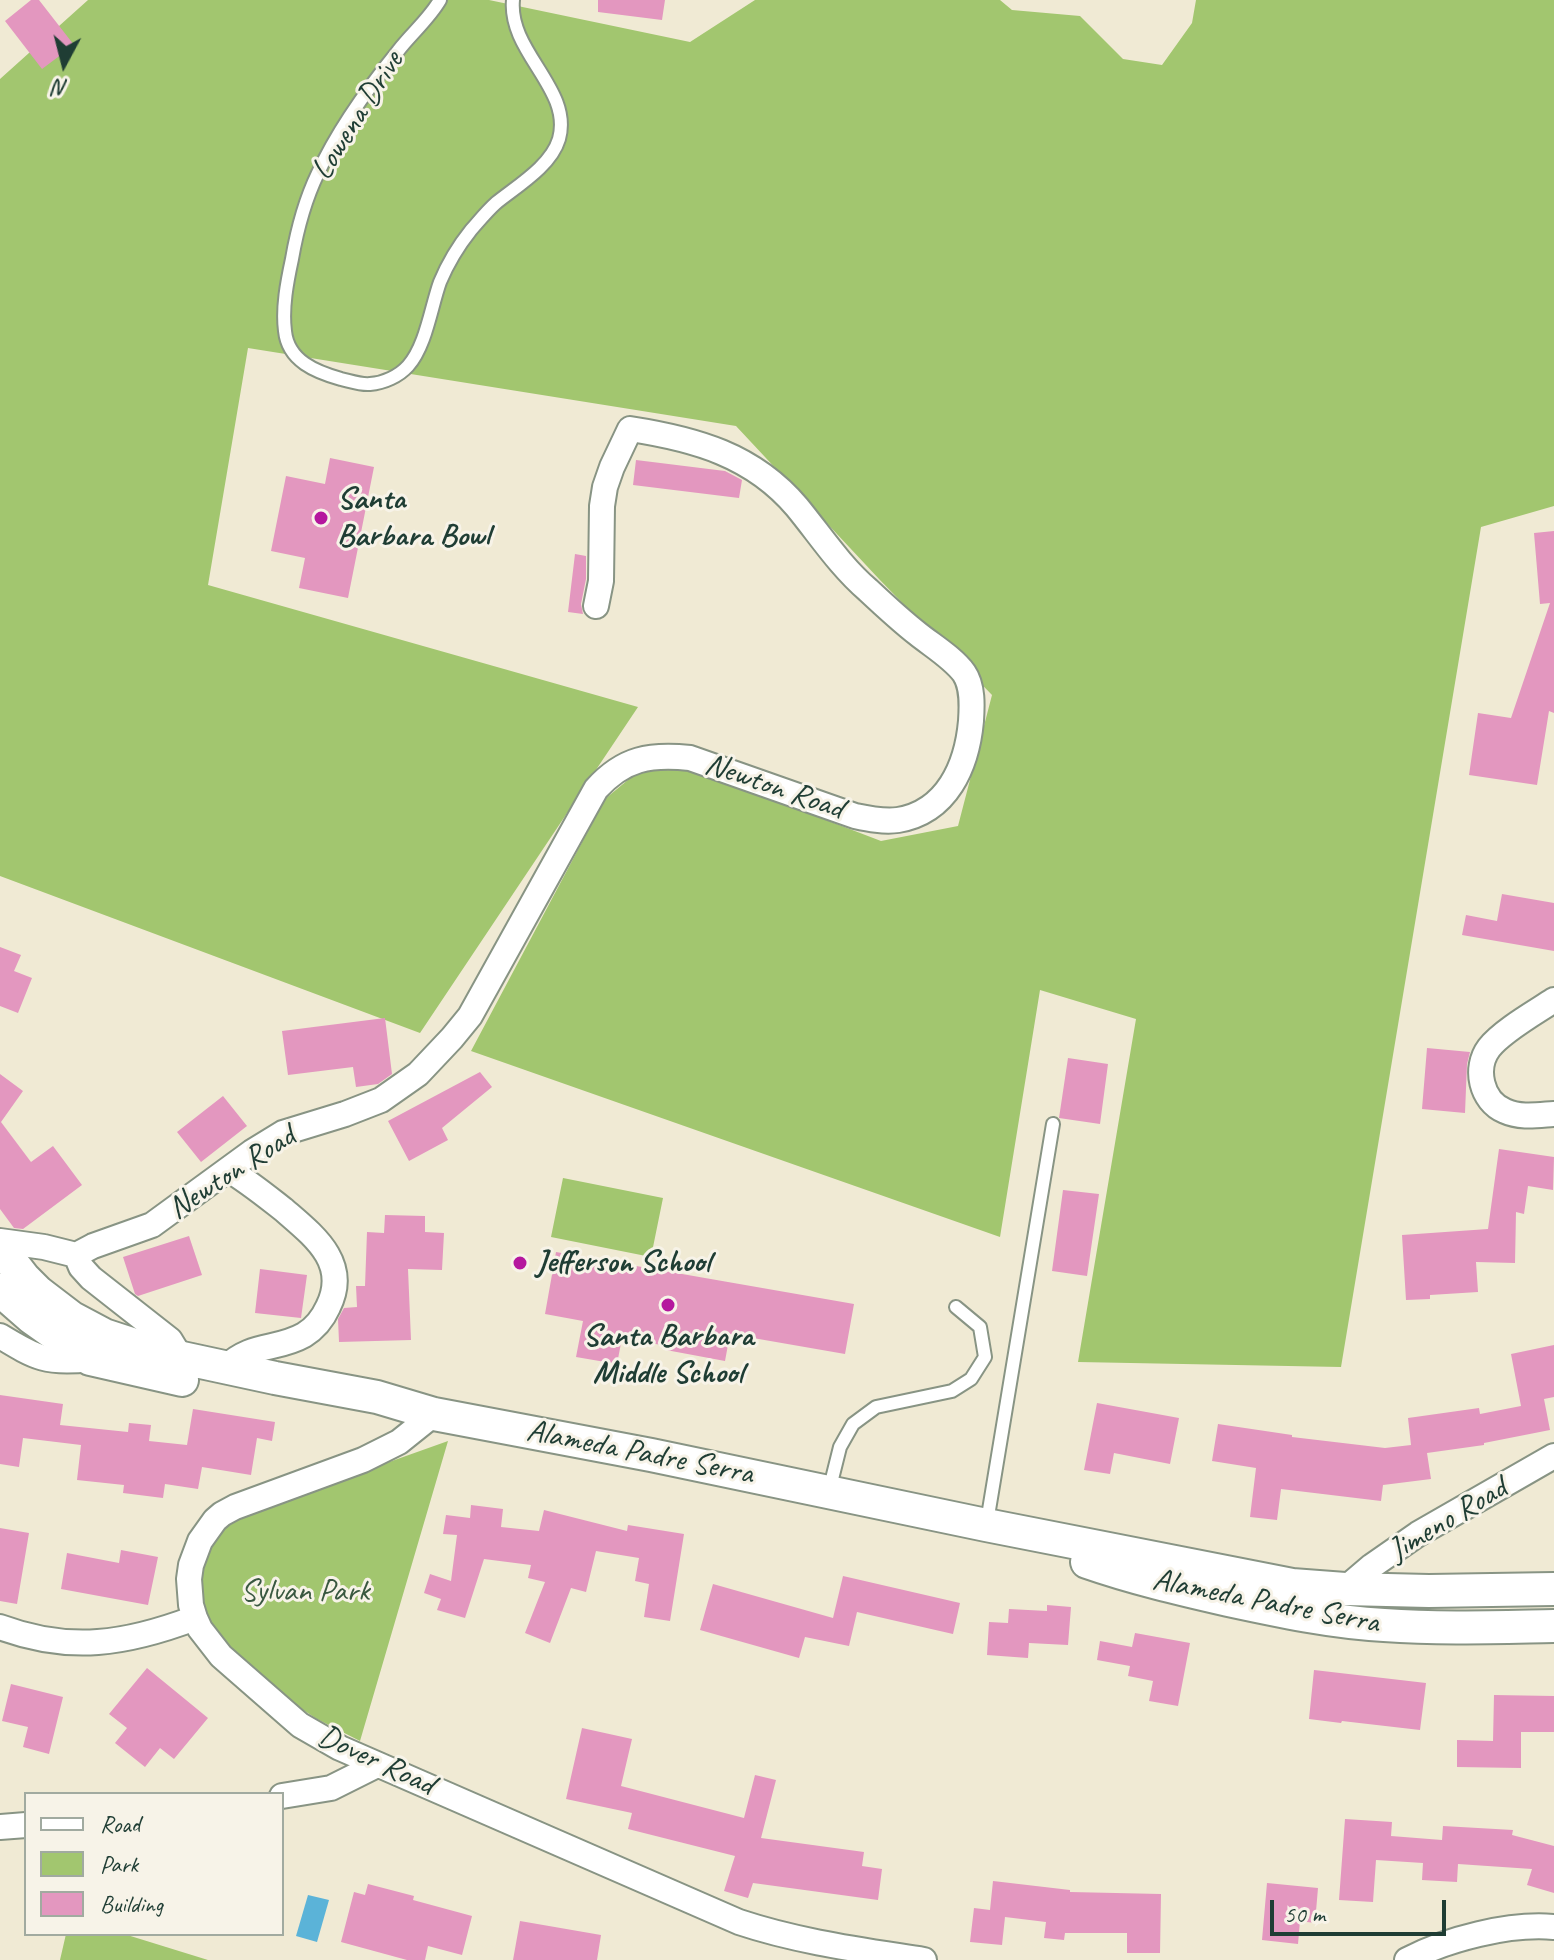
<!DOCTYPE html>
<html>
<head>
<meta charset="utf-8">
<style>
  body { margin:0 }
  #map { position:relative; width:1554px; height:1960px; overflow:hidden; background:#f0ead4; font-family:Caveat,sans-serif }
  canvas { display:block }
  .legend { position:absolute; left:24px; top:1792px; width:260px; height:144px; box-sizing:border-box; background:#f7f3e8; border:2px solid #a1aaa0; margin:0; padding:10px 14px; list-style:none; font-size:24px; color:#1f3d34 }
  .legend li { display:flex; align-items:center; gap:16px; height:40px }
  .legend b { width:40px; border:2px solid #a1aaa0 }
  .north { position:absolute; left:24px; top:24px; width:80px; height:80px; -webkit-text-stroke:6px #f7f3e8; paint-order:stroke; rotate:187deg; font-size:22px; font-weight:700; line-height:32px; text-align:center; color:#1f3d34 }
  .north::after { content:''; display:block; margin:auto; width:28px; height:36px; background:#1f3d34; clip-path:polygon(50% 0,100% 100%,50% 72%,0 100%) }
  .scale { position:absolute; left:1270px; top:1900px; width:176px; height:36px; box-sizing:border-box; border:4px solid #1f3d34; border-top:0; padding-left:10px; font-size:24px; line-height:28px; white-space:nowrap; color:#1f3d34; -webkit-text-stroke:6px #f7f3e8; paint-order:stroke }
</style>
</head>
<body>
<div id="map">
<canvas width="1554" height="1960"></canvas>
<ul class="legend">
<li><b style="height:10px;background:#fff"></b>Road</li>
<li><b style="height:22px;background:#a2c66f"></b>Park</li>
<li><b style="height:22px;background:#e397bf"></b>Building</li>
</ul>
<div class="north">N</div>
<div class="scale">50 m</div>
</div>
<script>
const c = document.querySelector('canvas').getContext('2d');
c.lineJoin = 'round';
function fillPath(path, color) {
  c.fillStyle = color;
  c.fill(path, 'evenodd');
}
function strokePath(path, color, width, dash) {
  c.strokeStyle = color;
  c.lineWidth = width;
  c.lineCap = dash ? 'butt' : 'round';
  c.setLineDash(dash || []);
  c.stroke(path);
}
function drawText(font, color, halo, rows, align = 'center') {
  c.font = font + ' Caveat,sans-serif';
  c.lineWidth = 6;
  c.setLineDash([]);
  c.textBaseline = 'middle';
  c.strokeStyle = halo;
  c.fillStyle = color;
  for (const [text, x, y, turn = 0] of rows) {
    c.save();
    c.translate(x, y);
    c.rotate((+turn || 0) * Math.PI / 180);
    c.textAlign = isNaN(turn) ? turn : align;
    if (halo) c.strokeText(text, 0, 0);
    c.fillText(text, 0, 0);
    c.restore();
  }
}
fillPath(new Path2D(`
  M 88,0 L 489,0 L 690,42 L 755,0 L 1000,0 L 1012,10 L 1080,16 L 1123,59 L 1162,65 L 1192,23 L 1196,0 L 1554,0 L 1554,506 L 1481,527 L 1341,1367 L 1078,1362 L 1136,1019 L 1040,990 L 1000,1237 L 471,1051 L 605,799 L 641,769 L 690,768 L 881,841 L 958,826 L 992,695 L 879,579 L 736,426 L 248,348 L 208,585 L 638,707 L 420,1033 L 0,876 L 0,79 Z
  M 563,1178 L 663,1198 L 651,1257 L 551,1237 Z
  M 448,1441 L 360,1741 L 317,1719 L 288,1700 L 238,1658 L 221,1639 L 201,1605 L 197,1586 L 205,1545 L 232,1518 Z
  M 66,1934 L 124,1934 L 208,1960 L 60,1960 Z`), '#a2c66f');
fillPath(new Path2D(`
  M 308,1895 L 329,1900 L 317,1942 L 296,1936 Z`), '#5bb3d8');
fillPath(new Path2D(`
  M 31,0 L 39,0 L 74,45 L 42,69 L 5,21 Z
  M 598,0 L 665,0 L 662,20 L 598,12 Z
  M 330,458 L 374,467 L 348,598 L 299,588 L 305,558 L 271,551 L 286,476 L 325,484 Z
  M 636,460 L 725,471 L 742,480 L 739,498 L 633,485 Z
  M 1554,531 L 1554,713 L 1549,711 L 1537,785 L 1469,775 L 1478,713 L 1511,718 L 1550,603 L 1540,604 L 1534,533 Z
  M 575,554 L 586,556 L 586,579 L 581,604 L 583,614 L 568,612 Z
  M 1502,894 L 1554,903 L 1554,951 L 1462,935 L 1466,915 L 1497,921 Z
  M 0,947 L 21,955 L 14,971 L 32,978 L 18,1013 L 0,1006 Z
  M 385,1018 L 392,1074 L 378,1084 L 356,1087 L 353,1067 L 288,1075 L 282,1031 Z
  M 1427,1048 L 1470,1052 L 1467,1064 L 1465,1113 L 1422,1109 Z
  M 1068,1058 L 1108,1064 L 1100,1124 L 1059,1118 Z
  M 480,1072 L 492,1087 L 442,1128 L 448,1140 L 409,1161 L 388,1121 Z
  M 0,1074 L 23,1091 L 1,1122 L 31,1162 L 53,1146 L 82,1185 L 23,1229 L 14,1228 L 0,1209 Z
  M 223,1096 L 247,1126 L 201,1162 L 177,1132 Z
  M 1499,1149 L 1554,1157 L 1553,1190 L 1528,1186 L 1524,1214 L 1516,1212 L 1515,1263 L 1476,1262 L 1478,1292 L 1430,1295 L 1430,1299 L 1406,1300 L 1402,1235 L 1488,1229 Z
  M 1063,1190 L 1099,1194 L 1087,1276 L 1052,1271 Z
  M 385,1215 L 425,1216 L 425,1232 L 444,1233 L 442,1270 L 408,1269 L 411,1340 L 339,1342 L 338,1319 L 344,1308 L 357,1307 L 356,1286 L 365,1286 L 367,1232 L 384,1233 Z
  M 189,1236 L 202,1275 L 138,1296 L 135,1294 L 123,1257 Z
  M 556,1252 L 854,1304 L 845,1354 L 730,1334 L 725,1361 L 666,1350 L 667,1346 L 622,1338 L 617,1364 L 576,1357 L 583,1321 L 545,1314 Z
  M 260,1269 L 307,1275 L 301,1318 L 255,1313 Z
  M 1554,1345 L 1554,1397 L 1544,1399 L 1550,1430 L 1484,1443 L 1484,1445 L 1427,1453 L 1431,1479 L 1383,1485 L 1381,1501 L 1281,1489 L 1277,1520 L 1250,1517 L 1256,1468 L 1212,1461 L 1218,1424 L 1292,1435 L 1292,1437 L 1385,1448 L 1411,1445 L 1408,1418 L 1479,1408 L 1480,1414 L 1521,1406 L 1511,1354 Z
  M 0,1395 L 63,1404 L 60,1425 L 128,1432 L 129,1423 L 151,1425 L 149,1441 L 187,1445 L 193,1409 L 275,1422 L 272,1441 L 257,1438 L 251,1475 L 202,1467 L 198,1489 L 165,1484 L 163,1498 L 123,1493 L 124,1485 L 77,1480 L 81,1445 L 23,1438 L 19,1467 L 0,1464 Z
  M 1097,1403 L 1179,1418 L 1170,1464 L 1114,1453 L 1110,1474 L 1084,1470 Z
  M 471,1505 L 503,1509 L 501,1527 L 539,1531 L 544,1510 L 627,1531 L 628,1525 L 684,1534 L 670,1621 L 644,1617 L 649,1584 L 635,1581 L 639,1558 L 596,1551 L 586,1592 L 571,1588 L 550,1643 L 525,1633 L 545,1582 L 528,1578 L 531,1565 L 484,1559 L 465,1618 L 437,1610 L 441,1599 L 424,1593 L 430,1574 L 451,1581 L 457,1535 L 443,1534 L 446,1515 L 470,1518 Z
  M 0,1528 L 29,1533 L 17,1604 L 0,1601 Z
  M 121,1550 L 158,1557 L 148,1605 L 61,1589 L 67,1553 L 119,1563 Z
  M 843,1576 L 960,1603 L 953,1634 L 857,1612 L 849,1646 L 805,1637 L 799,1658 L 700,1630 L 713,1584 L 833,1618 Z
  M 1047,1605 L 1071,1607 L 1068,1645 L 1029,1643 L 1028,1658 L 987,1655 L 989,1622 L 1008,1623 L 1009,1609 L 1047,1611 Z
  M 1135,1633 L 1190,1643 L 1178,1706 L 1149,1701 L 1153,1681 L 1128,1676 L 1130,1666 L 1097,1660 L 1100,1641 L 1132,1647 Z
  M 147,1668 L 208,1718 L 174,1759 L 160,1748 L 145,1767 L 115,1743 L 127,1728 L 109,1714 Z
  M 1314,1670 L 1426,1683 L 1420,1730 L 1342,1721 L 1341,1723 L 1309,1719 Z
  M 11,1684 L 63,1697 L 49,1754 L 23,1747 L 28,1727 L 2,1721 Z
  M 1494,1695 L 1554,1696 L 1554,1732 L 1521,1732 L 1521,1768 L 1457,1767 L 1457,1740 L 1493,1741 Z
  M 582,1728 L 632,1739 L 621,1786 L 744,1818 L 755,1775 L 776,1780 L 761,1838 L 864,1852 L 862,1866 L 882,1869 L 878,1900 L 753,1883 L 748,1898 L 724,1891 L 735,1856 L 628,1829 L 632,1813 L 566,1799 Z
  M 1345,1819 L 1392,1822 L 1391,1836 L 1442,1840 L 1443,1826 L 1513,1830 L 1512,1835 L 1554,1846 L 1554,1893 L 1527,1885 L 1532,1869 L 1458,1864 L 1457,1882 L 1422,1880 L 1423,1863 L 1376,1860 L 1373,1902 L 1339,1900 Z
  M 993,1881 L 1070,1890 L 1070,1892 L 1161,1894 L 1160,1953 L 1127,1953 L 1127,1933 L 1065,1933 L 1064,1940 L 1044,1938 L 1046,1922 L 1005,1917 L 1002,1945 L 970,1942 L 974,1908 L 990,1910 Z
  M 1267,1883 L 1318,1888 L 1315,1923 L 1300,1921 L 1298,1944 L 1262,1940 Z
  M 368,1884 L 414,1896 L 413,1900 L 472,1916 L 462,1955 L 428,1946 L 425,1960 L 407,1960 L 341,1942 L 354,1892 L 365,1895 Z
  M 520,1921 L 601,1935 L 597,1960 L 513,1960 Z`), '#e397bf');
const service = new Path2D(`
  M 440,0 C 429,19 411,34 398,51 C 368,88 338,129 318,173 C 305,200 297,230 292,259 C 287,282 282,308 285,331 C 288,361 316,372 341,379 C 350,381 361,385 370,384 C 384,383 399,376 408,366 C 426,346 431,307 440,282 C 448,263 459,245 471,230 C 479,221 487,211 496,203 C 517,186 551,166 559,139 C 573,89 508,52 513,0
  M 829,1491 L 840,1447 L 853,1424 L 876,1407 L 952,1391 L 971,1379 L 985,1357 L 980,1327 L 956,1307
  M 987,1522 L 1053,1124`);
const minor = new Path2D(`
  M 1554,1000 C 1536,1012 1502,1031 1489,1048 C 1474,1068 1481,1101 1505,1111 C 1520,1118 1538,1115 1554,1114
  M 0,1241 L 44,1247 L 76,1255 L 81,1267 L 91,1278 L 170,1340 L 181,1358
  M 76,1255 L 93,1246 L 152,1225 L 252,1152 L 283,1133 L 345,1114 L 381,1100 L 418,1074 L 452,1038 L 470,1016 L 596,789 C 624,758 650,754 690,758 L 855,816 C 869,819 884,822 898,820 C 947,812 967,766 971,721 C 972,706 973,686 964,673 C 953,658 933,646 918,634 C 900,620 884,605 868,590 C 840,566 820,535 797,507 C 753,455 695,439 630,429 L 612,467 L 605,487 L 602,506 L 601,581 L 596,606
  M 0,1336 C 36,1358 47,1364 90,1359
  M 225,1368 C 252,1342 276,1351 304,1335 C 314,1329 323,1318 328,1307 C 350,1263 314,1236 284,1210 C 266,1196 249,1182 229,1170
  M 434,1414 L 399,1442 L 363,1460 L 235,1507 L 222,1514 L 215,1520 L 200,1541 L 191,1565 L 189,1579 L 191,1605 L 195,1618 L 200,1629 L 221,1656 L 300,1725 L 340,1748 L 739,1922 C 799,1942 861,1950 924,1960
  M 1345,1589 L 1372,1566 L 1418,1534 L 1554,1456
  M 0,1627 C 70,1653 126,1644 195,1618
  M 282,1796 L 331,1788 L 377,1765
  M 0,1827 L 26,1825
  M 1407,1960 C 1447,1939 1509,1923 1554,1927`);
const tertiary = new Path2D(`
  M 0,1247 L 24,1278 L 38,1292 L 72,1318 L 104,1335 L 159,1353 L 275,1378 L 377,1397 L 434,1414 L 651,1455 L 986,1525 L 1292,1585 L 1345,1589 L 1429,1591 L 1554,1589
  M 0,1290 L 32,1318 L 90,1359 L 182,1380
  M 1087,1562 C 1133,1578 1180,1589 1228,1600 C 1279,1611 1331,1622 1384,1625 C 1440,1629 1497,1627 1554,1626`);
strokePath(service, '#889484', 16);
strokePath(minor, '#889484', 28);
strokePath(tertiary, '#889484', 36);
strokePath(service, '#fff', 12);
strokePath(minor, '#fff', 24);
strokePath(tertiary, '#fff', 32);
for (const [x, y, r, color] of [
  [321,518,8,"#b5179e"],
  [520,1263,8,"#b5179e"],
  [668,1305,8,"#b5179e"]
]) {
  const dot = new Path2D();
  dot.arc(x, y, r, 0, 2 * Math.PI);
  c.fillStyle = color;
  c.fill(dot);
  strokePath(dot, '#f7f3e8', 3);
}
drawText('32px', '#1f3d34', '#f7f3e8', [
  ["Lowena Drive",358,116,-58],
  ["Newton Road",774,787,19],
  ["Newton Road",232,1173,-33],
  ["Alameda Padre Serra",640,1453,11],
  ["Jimeno Road",1448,1520,-31],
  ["Alameda Padre Serra",1266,1602,11],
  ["Dover Road",376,1761,25]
]);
drawText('bold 32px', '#1f3d34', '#f7f3e8', [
  ["Santa",337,500],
  ["Barbara Bowl",337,537],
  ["Jefferson School",536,1263],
  ["Santa Barbara",668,1337,"center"],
  ["Middle School",668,1374,"center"]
], 'left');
drawText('32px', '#395840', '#f7f3e8', [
  ["Sylvan Park",305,1592]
]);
</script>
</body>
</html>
